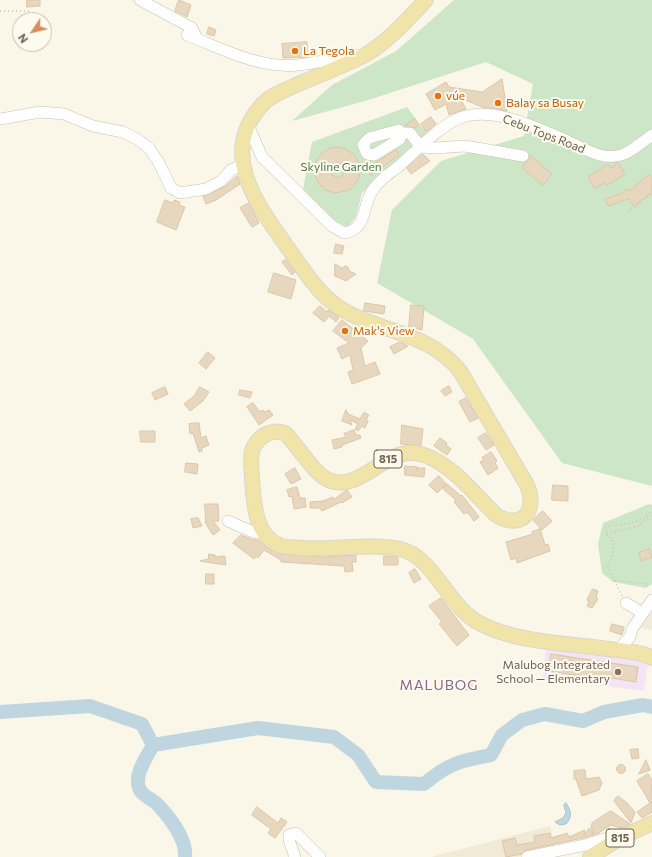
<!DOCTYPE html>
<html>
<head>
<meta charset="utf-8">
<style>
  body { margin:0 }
  #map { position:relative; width:652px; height:857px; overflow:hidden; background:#faf7e8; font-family:Commissioner,sans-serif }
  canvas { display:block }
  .north { position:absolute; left:12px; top:12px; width:40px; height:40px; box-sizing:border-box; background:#fdfaee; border:1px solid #c5bdae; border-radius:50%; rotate:235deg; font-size:11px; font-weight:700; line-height:16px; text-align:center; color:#71624f }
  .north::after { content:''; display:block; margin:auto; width:14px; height:18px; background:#d68f5c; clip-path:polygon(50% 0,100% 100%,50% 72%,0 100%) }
</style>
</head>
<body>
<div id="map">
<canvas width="652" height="857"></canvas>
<div class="north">N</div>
</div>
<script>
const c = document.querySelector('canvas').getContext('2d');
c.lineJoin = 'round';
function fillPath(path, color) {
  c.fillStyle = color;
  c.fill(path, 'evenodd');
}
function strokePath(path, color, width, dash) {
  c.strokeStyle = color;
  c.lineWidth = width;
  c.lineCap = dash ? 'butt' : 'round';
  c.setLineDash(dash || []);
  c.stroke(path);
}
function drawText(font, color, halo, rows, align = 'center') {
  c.font = font + ' Commissioner,sans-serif';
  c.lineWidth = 4;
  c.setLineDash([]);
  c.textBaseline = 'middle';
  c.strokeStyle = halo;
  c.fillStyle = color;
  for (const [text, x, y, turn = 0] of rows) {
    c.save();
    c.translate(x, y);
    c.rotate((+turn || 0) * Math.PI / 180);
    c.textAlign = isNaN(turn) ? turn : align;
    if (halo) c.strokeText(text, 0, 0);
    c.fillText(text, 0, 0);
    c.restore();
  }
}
fillPath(new Path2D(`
  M 652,603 L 652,630 L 636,627 Z
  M 550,826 L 556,849 L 517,857 L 431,857 Z`), '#f1ead7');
fillPath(new Path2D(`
  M 546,645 L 648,662 L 644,691 L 543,678 Z`), '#f3e5f6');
fillPath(new Path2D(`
  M 454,0 L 652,0 L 652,486 L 562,463 L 473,339 L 377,283 L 392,210 L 441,161 L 524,136 L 533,84 L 486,62 L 365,101 L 292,121 L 332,85 L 396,51 Z
  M 407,107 L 429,137 L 362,193 L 356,217 L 348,227 L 330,219 L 303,189 L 312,142 Z
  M 649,504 L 652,505 L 652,584 L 646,588 L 613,582 L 602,573 L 598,544 L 603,523 Z`), '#cee6c8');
const water = new Path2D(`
  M 566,803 C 571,811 573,816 566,824 L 560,825 L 555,822 L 563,818 L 566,813 L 564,805 Z`);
fillPath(water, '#bfd6e1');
strokePath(water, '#a6c3d2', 1);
strokePath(new Path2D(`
  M 0,712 L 90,706 L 142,724 L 153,745 C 148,755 137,770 138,782 C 138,796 151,797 159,806 C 170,818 187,840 185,857
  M 153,745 L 258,728 L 334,737 L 358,755 L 376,782 L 424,784 C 449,763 460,761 491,755 L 502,735 L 522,720 L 545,714 L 583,721 L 604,712 L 643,705 L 652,707`), '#bfd6e1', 14);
const building = new Path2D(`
  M 27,0 L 40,0 L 40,6 L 27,7 Z
  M 179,0 L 191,5 L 187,17 L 175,11 Z
  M 209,27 L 216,30 L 214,36 L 207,34 Z
  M 307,42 L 308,57 L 283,58 L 282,44 Z
  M 502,79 L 507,111 L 482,107 L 460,98 L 466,109 L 449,115 L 446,104 L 435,110 L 426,94 L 446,82 L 449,87 L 482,92 Z
  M 431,117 L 436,124 L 426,132 L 421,124 Z
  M 415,119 L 419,125 L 414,128 L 406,126 L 406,125 Z
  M 338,147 L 343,148 L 354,154 L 358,161 L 360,169 L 359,177 L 355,184 L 350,190 L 335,193 L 325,190 L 319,184 L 315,176 L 314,168 L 317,159 L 322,153 L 330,148 ZM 338,163 L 343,165 L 345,170 L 343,175 L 338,178 L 332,175 L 330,170 L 333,165 Z
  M 396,150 L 399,155 L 371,175 L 367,169 Z
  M 423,154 L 430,161 L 411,174 L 407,168 Z
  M 531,156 L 552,174 L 543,185 L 522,168 Z
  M 618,163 L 625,174 L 606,186 L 604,183 L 595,189 L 588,177 L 608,164 L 611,168 Z
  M 649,175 L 652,179 L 652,192 L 634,206 L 628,199 L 608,206 L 605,199 L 620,194 L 627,189 L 629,191 Z
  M 237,176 L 240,184 L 216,200 L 206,204 L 203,196 L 224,187 Z
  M 165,200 L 173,203 L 174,200 L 180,202 L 179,205 L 185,207 L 176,230 L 157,222 Z
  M 249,203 L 259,223 L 252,227 L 240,208 Z
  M 336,244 L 344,246 L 342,254 L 334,253 Z
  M 286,260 L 295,272 L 292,275 L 282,262 Z
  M 335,264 L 342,268 L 345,266 L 348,267 L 349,271 L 356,274 L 346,281 L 335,276 Z
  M 274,273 L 296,280 L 291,299 L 268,292 Z
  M 365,303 L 385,306 L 384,314 L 364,311 Z
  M 411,305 L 424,306 L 422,330 L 409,327 Z
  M 320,306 L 327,312 L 328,310 L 339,317 L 336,322 L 329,316 L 324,322 L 313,313 Z
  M 342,320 L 368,341 L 361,348 L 365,366 L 375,362 L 380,374 L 352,384 L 348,372 L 353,370 L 350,355 L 342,359 L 337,348 L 349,343 L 333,331 Z
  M 400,342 L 408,346 L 394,354 L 390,347 Z
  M 208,352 L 215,358 L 206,369 L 199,363 Z
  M 449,386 L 452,392 L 445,396 L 441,391 Z
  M 165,387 L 168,394 L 155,400 L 152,393 Z
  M 200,387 L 209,392 L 203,401 L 190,411 L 184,404 L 194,396 Z
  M 240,390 L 252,392 L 250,398 L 239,395 Z
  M 466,398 L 478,418 L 470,422 L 459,402 Z
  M 253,403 L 260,412 L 263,410 L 265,412 L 269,410 L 273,415 L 259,425 L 247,407 Z
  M 346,410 L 348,414 L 360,419 L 364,412 L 369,415 L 366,420 L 368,421 L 365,428 L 362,426 L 358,431 L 355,429 L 358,424 L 350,420 L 352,425 L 342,421 Z
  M 199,423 L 201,438 L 206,436 L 209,445 L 202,448 L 202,451 L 199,452 L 193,433 L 190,434 L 189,424 Z
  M 402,425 L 423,429 L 421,446 L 401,444 Z
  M 354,430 L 356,435 L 360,435 L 361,438 L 342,445 L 342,447 L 334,449 L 332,440 L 346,437 L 344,434 Z
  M 140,431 L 155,431 L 155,442 L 141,442 Z
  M 486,433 L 494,445 L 486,450 L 478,438 Z
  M 440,438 L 447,443 L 446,445 L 451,449 L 447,455 L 434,446 Z
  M 491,452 L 497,461 L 495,463 L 498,468 L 488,475 L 480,462 L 484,460 L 482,458 Z
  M 186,463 L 198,464 L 197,474 L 185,472 Z
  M 405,466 L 418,467 L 417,470 L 419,468 L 425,468 L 424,477 L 405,475 Z
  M 295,468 L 301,479 L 291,484 L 285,474 Z
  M 439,476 L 446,484 L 437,493 L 429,485 Z
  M 447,484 L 461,496 L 462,495 L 479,517 L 474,521 L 467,512 L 464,514 L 454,502 L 456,500 L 443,489 Z
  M 553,485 L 568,486 L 568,501 L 552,500 Z
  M 297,487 L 300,498 L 305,498 L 306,507 L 294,509 L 292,496 L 289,497 L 287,490 Z
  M 347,490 L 352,497 L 342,503 L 341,502 L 322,511 L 320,508 L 310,508 L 310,502 L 323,501 L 333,497 L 334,499 Z
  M 205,504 L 218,504 L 219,521 L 213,521 L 220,530 L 213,535 L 206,524 Z
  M 543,511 L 552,521 L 542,530 L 533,520 Z
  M 198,518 L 202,526 L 193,528 L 191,519 Z
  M 540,529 L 545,545 L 548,544 L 550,551 L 517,563 L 516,558 L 511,560 L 506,542 L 533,534 L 532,532 Z
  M 241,535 L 251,539 L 258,540 L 266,547 L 280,554 L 325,557 L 356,555 L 356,562 L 352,562 L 353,571 L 345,572 L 344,566 L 281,562 L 281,560 L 264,550 L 258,558 L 256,556 L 254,559 L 233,543 Z
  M 649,549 L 652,557 L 641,561 L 639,553 Z
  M 209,554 L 215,555 L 215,557 L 225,556 L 226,565 L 200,561 L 208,559 Z
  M 384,556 L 398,557 L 398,565 L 384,565 Z
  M 415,569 L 421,579 L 414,583 L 409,573 Z
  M 206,574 L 214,574 L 214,584 L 206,584 Z
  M 593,589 L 598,591 L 596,598 L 598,599 L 592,608 L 587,606 L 589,601 L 587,600 Z
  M 441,598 L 469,635 L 457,646 L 439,624 L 442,622 L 429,606 Z
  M 612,624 L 624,627 L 622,635 L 610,631 Z
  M 551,654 L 638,667 L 636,682 L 587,674 L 586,677 L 549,671 Z
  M 464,682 L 472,682 L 472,690 L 464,690 Z
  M 638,749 L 639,758 L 632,759 L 630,750 Z
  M 646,760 L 650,770 L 639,774 Z
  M616.5 769a4.5 4.5 0 1 1 9 0a4.5 4.5 0 1 1-9 0Z
  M 585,770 L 586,779 L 599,777 L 602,783 L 599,790 L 582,796 L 576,779 L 574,779 L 574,771 Z
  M 648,774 L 652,780 L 652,812 L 642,818 L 637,812 L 650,803 L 637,781 Z
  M 618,796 L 627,803 L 635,812 L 631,823 L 614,801 Z
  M 257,807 L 278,823 L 281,818 L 287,822 L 275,838 L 268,833 L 271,829 L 252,815 Z
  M 611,811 L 630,824 L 621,828 L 611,825 L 597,834 L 583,838 L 526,850 L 521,854 L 506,857 L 502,841 L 515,838 L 517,845 L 535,842 L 534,836 L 550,833 L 551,838 L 567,833 L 569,837 L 585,830 L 584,836 L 589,828 L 593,834 L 591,826 L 592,823 Z`);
fillPath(building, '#e7d7be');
strokePath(building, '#ddc6a5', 1);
const minor = new Path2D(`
  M 140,0 L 192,28 L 197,39
  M 187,35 C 223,49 259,69 298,65 C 320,63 340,56 362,55
  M 0,119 L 40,112 L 64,114 L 93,126 L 123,132 L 137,139 L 149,148 L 159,163 L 171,188 L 180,193 L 206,189 L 221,181 L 231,170 L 242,165
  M 248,125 L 262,157 L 332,226 L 344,233 C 370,229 360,204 375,187 C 381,179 390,173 398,167 C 415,152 439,126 460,118 C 491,106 532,126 561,138 C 580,146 603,163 624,154 C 634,150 643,141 652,135
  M 401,133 L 400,139 L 374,155 L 367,154 L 363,145 L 369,138 L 399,130 L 401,133 L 410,133 L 421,147 L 435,148 L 465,146 L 523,156
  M 228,521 L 253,532 L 264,533
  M 626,603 L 643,613
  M 621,651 L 624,643 L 630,637 L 632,629 L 652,600
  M 295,857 L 289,840 L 289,835 L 296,833 L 320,857
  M 527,857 L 585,845 L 617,835`);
const major = new Path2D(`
  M 426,0 C 409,18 386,44 363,56 C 341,67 317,76 294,86 C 283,91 269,96 261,106 C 217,156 260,208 290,251 C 304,270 317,292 337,306 C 377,333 427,330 460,371 L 527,485 C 538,511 522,531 496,515 C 475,495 453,465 424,455 C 388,442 363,492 331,481 C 314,475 299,447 285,433 C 273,429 261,434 254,446 C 249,455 252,469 252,479 C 254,501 254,535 279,545 C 286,548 295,547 303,548 C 334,550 370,543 400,549 C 434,556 448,608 481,624 C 519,643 566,643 608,649 C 621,651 640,651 652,658
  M 590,857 L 620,838 L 652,823`);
strokePath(minor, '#cbc1af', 12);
strokePath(major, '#dad6d1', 16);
strokePath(new Path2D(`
  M 0,11 L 32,11
  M 628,212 L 652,194
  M 607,534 L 638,526 L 652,514
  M 614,580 L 647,584
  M 622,596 L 608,567 L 613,555 L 614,542 L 606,534 L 606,526 C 624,524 640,524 652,510`), '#d1bfa6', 1.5, [1, 3]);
strokePath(minor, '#fff', 11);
strokePath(major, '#f1e4a8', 14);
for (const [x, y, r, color] of [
  [295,51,4,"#e8710a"],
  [438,96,4,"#e8710a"],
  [498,103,4,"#e8710a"],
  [345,331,4,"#e8710a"],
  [618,672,4,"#8d6e63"]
]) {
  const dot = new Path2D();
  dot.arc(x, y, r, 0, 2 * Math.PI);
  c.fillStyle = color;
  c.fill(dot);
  strokePath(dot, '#fdfaee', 1.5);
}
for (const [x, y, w] of [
  [388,459,28],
  [620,838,28]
]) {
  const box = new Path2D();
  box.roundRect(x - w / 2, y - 9, w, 18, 3);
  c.fillStyle = '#fdfaee';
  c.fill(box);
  strokePath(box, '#71624f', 1);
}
drawText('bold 11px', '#71624f', null, [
  ["815",388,459],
  ["815",620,838]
]);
drawText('12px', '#c56008', '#fdfaee', [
  ["La Tegola",303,51],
  ["vúe",446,96],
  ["Balay sa Busay",506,103],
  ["Mak's View",353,331]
], 'left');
drawText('12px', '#71624f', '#fdfaee', [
  ["Cebu Tops Road",544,134,21]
]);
drawText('12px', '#507b4c', '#fdfaee', [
  ["Skyline Garden",341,167]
]);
drawText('12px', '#785e54', '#fdfaee', [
  ["Malubog Integrated",610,665],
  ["School — Elementary",610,679]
], 'right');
c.letterSpacing = '1px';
drawText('14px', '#88668d', '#fdfaee', [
  ["MALUBOG",439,685]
]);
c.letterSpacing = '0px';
</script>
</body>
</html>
